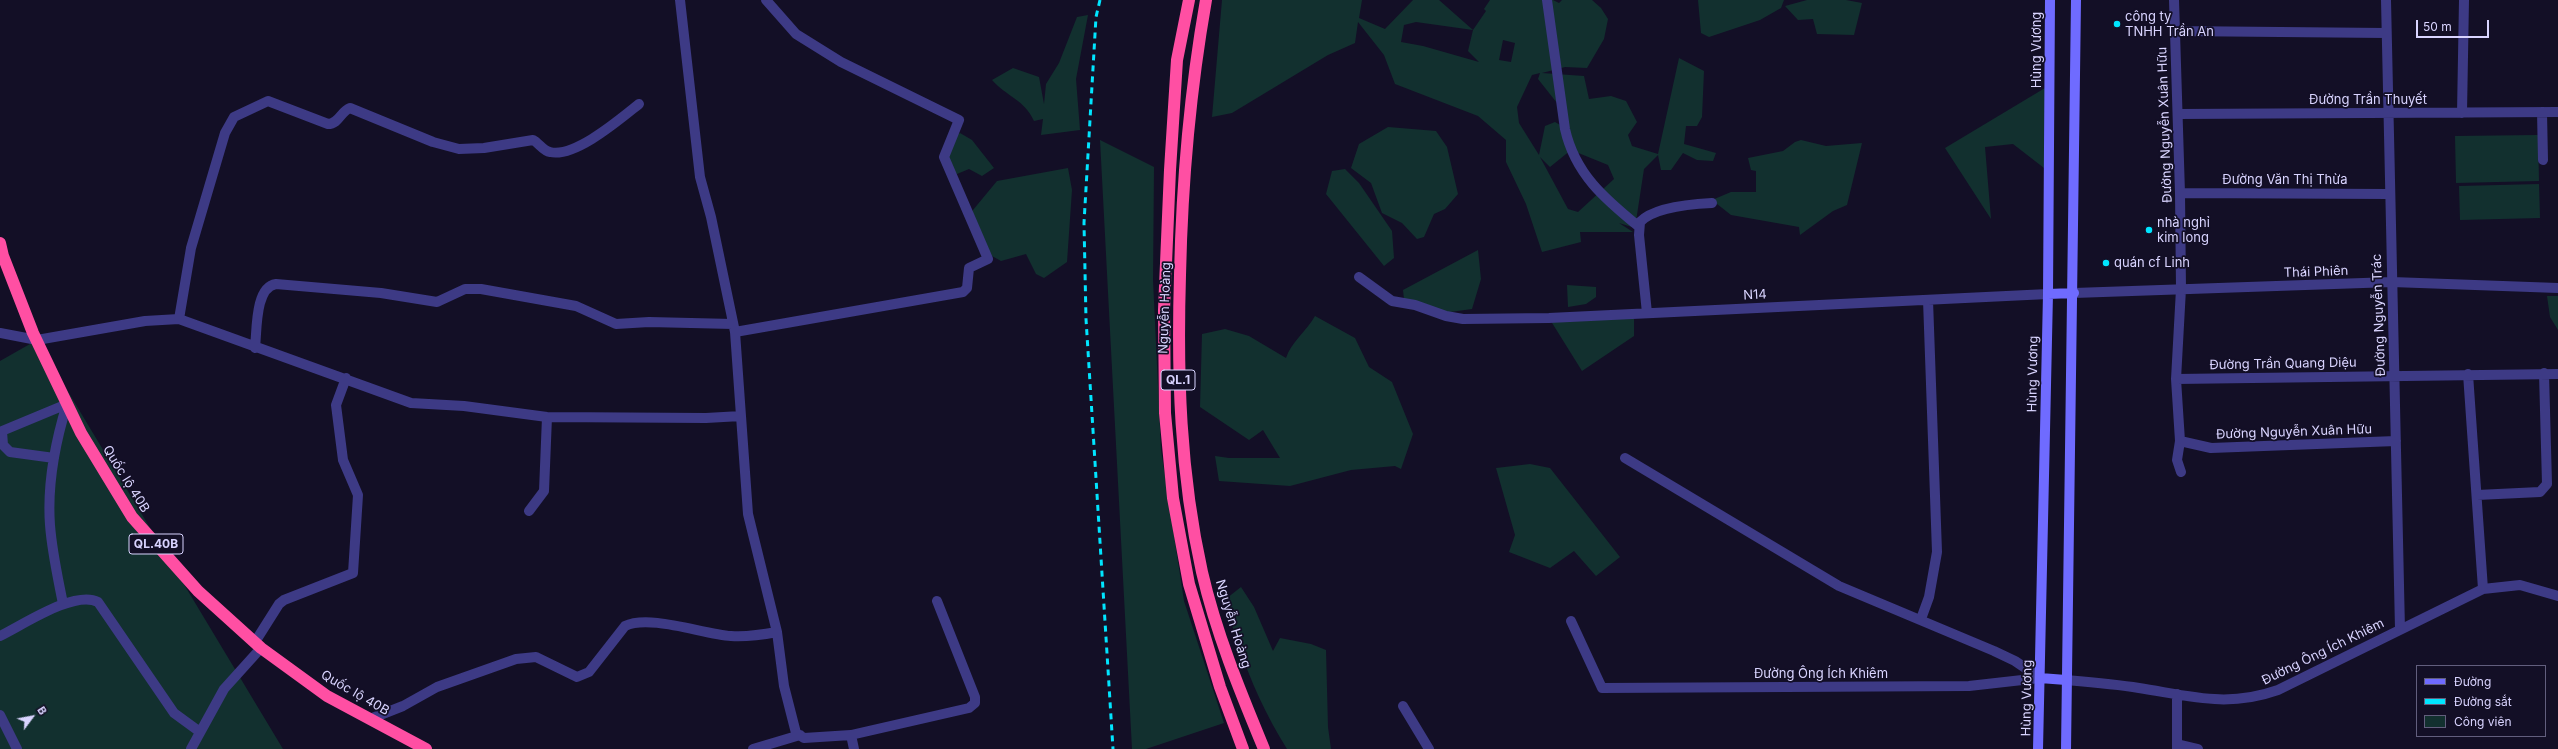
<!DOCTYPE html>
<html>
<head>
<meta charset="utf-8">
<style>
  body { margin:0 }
  #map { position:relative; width:2558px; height:749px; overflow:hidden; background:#130f26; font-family:Inter,sans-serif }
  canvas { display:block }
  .legend { position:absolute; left:2416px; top:665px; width:130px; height:72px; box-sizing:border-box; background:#130f26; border:1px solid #625e7d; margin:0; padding:5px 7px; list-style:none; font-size:12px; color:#d9d4ff }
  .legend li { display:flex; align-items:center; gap:8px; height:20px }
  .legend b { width:20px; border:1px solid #625e7d }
  .north { position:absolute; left:12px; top:697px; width:40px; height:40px; -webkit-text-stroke:3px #130f26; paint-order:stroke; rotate:58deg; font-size:11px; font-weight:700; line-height:16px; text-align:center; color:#d9d4ff }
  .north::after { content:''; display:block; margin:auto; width:14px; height:18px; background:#d9d4ff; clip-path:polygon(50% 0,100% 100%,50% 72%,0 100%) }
  .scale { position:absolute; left:2416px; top:20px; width:73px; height:18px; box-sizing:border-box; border:2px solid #d9d4ff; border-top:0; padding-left:5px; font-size:12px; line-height:14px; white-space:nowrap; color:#d9d4ff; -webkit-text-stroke:3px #130f26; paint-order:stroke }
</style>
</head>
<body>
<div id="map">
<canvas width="2558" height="749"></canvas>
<ul class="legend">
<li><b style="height:5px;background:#6f6bff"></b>Đường</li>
<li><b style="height:5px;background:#00e5ff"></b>Đường sắt</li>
<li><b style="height:11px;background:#12302f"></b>Công viên</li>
</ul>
<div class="north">B</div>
<div class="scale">50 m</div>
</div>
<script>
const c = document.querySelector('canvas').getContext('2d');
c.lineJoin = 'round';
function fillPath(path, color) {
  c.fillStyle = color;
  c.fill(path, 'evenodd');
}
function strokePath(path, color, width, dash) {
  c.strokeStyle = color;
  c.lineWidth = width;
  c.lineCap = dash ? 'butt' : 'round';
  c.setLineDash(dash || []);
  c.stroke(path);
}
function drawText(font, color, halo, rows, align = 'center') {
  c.font = font + ' Inter,sans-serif';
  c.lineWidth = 3.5;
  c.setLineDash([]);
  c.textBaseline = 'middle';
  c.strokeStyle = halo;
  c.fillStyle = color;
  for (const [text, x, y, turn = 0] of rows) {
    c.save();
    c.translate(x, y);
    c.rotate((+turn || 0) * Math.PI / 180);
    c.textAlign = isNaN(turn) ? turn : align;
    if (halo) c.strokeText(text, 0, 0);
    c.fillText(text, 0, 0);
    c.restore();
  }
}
fillPath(new Path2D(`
  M 1222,0 L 1362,0 L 1359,18 L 1385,29 L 1413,0 L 1439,0 L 1473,30 L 1486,11 L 1484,9 L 1490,0 L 1553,0 L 1559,3 L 1562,0 L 1592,0 L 1601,8 L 1608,19 L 1604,39 L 1587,68 L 1565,67 L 1542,73 L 1584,76 L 1589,99 L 1611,96 L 1626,101 L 1637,122 L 1628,135 L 1632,146 L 1658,154 L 1679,58 L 1704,71 L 1702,117 L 1697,126 L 1686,126 L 1684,144 L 1716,153 L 1713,161 L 1697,160 L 1683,153 L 1671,170 L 1661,170 L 1658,155 L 1644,169 L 1635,228 L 1619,223 L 1633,232 L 1580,232 L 1581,242 L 1542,252 L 1526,204 L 1506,162 L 1506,140 L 1478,116 L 1395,84 L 1384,55 L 1358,22 L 1355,43 L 1328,55 L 1232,113 L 1212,117 ZM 1416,22 L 1473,30 L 1468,51 L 1479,62 L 1423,46 L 1401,42 L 1404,25 ZM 1503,40 L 1515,43 L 1511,62 L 1499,60 ZM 1540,73 L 1538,79 L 1557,103 L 1562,126 L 1555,122 L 1545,126 L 1539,155 L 1519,123 L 1517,107 L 1532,75 ZM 1571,150 L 1608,165 L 1614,179 L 1578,212 L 1568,209 L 1540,157 L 1550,167 Z
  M 1698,0 L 1784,0 L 1781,8 L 1760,20 L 1709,37 L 1701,33 Z
  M 1807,0 L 1846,0 L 1862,3 L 1854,35 L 1817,34 L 1813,19 L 1798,20 L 1785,6 Z
  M 1088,15 L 1076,79 L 1080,130 L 1041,135 L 1043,119 L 1034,121 C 1024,99 1007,97 992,80 L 1013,68 L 1039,77 L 1044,104 L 1046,84 L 1059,63 L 1077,17 Z
  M 2045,88 L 2044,168 L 2013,144 L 1985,147 L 1991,219 L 1945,148 Z
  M 1388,127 L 1436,131 L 1447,147 L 1458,194 L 1445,209 L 1434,214 L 1424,237 L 1417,239 L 1402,223 L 1382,213 L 1371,183 L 1351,168 L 1359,144 Z
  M 960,133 L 972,140 L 994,168 L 982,176 L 969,169 L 957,174 L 944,162 L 953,137 Z
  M 2538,135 L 2539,181 L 2456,183 L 2455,136 Z
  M 1100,140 L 1154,167 L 1153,280 L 1161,450 L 1184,601 L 1224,723 L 1146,749 L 1132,749 Z
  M 1801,140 L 1826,146 L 1862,143 L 1847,205 L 1833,211 L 1800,235 L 1799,227 L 1731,215 L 1712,200 L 1731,192 L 1756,192 L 1756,171 L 1751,170 L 1748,158 L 1783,151 L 1795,142 Z
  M 1068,168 L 1072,190 L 1067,262 L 1044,278 L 1036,274 L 1026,254 L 1001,261 L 992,256 L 971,224 L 973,210 L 997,181 Z
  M 1345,169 L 1359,183 L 1392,231 L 1394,258 L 1384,266 L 1326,194 L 1332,171 Z
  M 2539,184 L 2540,218 L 2460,220 L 2459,186 Z
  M 1478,250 L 1481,279 L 1472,309 L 1443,313 L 1405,308 L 1403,290 Z
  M 1567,285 L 1596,287 L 1596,297 L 1586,304 L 1568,307 Z
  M 2547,296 L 2558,296 L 2558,330 L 2550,317 Z
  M 1315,316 L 1355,338 L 1369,367 L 1392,382 L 1413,434 L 1401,469 L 1395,466 L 1351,470 L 1290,486 L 1219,481 L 1215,456 L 1229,458 L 1280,458 L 1263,430 L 1249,440 L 1200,407 L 1202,334 L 1225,329 L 1249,336 L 1286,358 C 1291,342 1306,332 1315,316 Z
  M 1549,318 L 1634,319 L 1634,336 L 1582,371 Z
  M 37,340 L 283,749 L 0,749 L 0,361 Z
  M 1530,464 L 1550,468 L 1620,557 L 1596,576 L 1574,551 L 1550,568 L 1509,552 L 1515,535 L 1496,468 Z
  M 1241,587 L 1254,607 L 1273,651 L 1280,638 L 1311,644 L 1326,650 L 1328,727 L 1331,749 L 1287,749 C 1266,715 1250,681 1238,643 C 1233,628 1227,614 1227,598 Z`), '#12302f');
strokePath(new Path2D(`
  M 680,0 L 700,177 L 711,217 L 735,332 L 748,514 L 777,632 L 784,686 L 796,733 L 804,738 L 851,735 L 854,749
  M 1547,0 L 1565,129 C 1575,174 1605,199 1638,226
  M 2174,0 L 2180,193 L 2181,289 L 2176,379 L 2180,441 L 2211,448 L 2396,441
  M 2386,0 L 2400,629
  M 2175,31 L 2386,33
  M 2542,112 L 2543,160
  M 2462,113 L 2464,0
  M 2178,114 L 2558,112
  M 2180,193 L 2388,194
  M 1359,277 L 1392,301 L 1415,305 L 1446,316 L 1463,319 L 1549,318 L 2048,294
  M 2074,293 L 2392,282 L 2558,288
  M 1647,313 L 1639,235 L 1640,222 C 1654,207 1692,204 1712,203
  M 179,319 L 191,248 L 225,133 L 234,117 L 268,101 L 328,124 C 339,124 341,111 350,108 L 433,142 L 459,149 L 484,148 L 533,140 C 539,143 543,151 550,152 C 575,158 620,119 639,104
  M 735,332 L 963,292 L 967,288 L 969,268 L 988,259 L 944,157 L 959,120 L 841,62 L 796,34 L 766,0
  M 0,333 L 37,340 L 145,321 L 179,319 L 411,403 L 464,406 L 547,417 L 706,418 L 741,416
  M 255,348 C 257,330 255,287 276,284 L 381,293 L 437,302 L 465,289 L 481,289 L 576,306 L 616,324 L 649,322 L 733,324
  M 2468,374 L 2483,589
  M 2176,379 L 2558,374
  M 2180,441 L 2177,460 L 2181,472
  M 54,458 L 10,452 L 3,445 L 2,431 L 67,404
  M 1625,458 L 1839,586 L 1994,651 L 2015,661 L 2040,678
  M 2477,495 L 2540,492 L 2547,484 L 2544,373
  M 529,511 L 544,491 L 547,417
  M 63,604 C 58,578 52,552 50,525 C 47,484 55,443 67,404
  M 1921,619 L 1929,597 L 1937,552 L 1928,300
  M 1571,621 L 1602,688 L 1969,686 L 2040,678
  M 0,636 C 23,625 74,590 98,602 L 174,713 L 200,732
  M 255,642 L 279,604 L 284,600 L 353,573 L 358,495 L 343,460 L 336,405 L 346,378
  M 2066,680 C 2090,682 2115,684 2139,688 C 2190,696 2227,708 2278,690 L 2483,589 L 2520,585 L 2558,596
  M 1403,706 L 1429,749
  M 0,715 L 17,749
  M 370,719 L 403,706 L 437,687 L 516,659 L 536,657 L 577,677 L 589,672 L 625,626 C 649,614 703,634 731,636 C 746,637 761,635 777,632
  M 851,735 L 969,708 L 975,703 L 975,697 L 937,601
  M 2177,744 L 2198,749
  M 191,749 L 224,689 L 261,648
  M 753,749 L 800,735
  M 2177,749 L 2177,694`), '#3d3a85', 10);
strokePath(new Path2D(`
  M 2048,294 L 2074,293
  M 2040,678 L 2066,680
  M 2038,749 L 2048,294 L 2050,0
  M 2066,749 L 2076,0`), '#6f6bff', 10);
strokePath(new Path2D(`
  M 1189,0 L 1177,60 L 1170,170 L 1164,310 L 1165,413 L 1173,498 L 1189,584 L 1220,687 L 1243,749
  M 1206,0 C 1190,91 1182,182 1180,275 C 1177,375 1180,473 1202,572 C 1216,633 1240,691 1264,749
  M 0,243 L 3,256 L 33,333 L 81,433 L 132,517 L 198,591 L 261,648 L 327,696 L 426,749`), '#ff4fa3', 12);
strokePath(new Path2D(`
  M 1100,0 L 1096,17 L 1084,223 L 1086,319 L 1113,749`), '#00e5ff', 3, [6, 5]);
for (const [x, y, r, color] of [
  [2117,24,4,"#00e5ff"],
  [2149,230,4,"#00e5ff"],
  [2106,263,4,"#00e5ff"]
]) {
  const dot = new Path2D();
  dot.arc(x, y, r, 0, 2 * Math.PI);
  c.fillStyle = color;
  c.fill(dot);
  strokePath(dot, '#130f26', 1.5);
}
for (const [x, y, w] of [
  [1178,380,34],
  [156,544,54]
]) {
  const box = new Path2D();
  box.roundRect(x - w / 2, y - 10, w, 20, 3);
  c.fillStyle = '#130f26';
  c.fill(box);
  strokePath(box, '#d9d4ff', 1);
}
drawText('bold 12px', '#d9d4ff', null, [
  ["QL.1",1178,380],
  ["QL.40B",156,544]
]);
drawText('13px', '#d9d4ff', '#130f26', [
  ["công ty",2125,17],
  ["TNHH Trần An",2125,32],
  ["nhà nghỉ",2157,223],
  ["kim long",2157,238],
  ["quán cf Linh",2114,263]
], 'left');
drawText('13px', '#d9d4ff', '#130f26', [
  ["Hùng Vương",2037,50,-90],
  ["Đường Trần Thuyết",2368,100],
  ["Đường Nguyễn Xuân Hữu",2165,125,-92],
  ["Đường Văn Thị Thừa",2285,180],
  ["Thái Phiên",2316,272,-2],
  ["N14",1755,295,-3],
  ["Nguyễn Hoàng",1165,308,-88],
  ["Đường Nguyễn Trác",2379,315,-92],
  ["Đường Trần Quang Diệu",2283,364,-1],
  ["Hùng Vương",2033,374,-89],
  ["Đường Nguyễn Xuân Hữu",2294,432,-2],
  ["Quốc lộ 40B",126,479,58],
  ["Nguyễn Hoàng",1233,624,73],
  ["Đường Ông Ích Khiêm",2323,652,-26],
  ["Đường Ông Ích Khiêm",1821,674],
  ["Quốc lộ 40B",355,693,30],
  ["Hùng Vương",2027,698,-89]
]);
</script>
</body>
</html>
